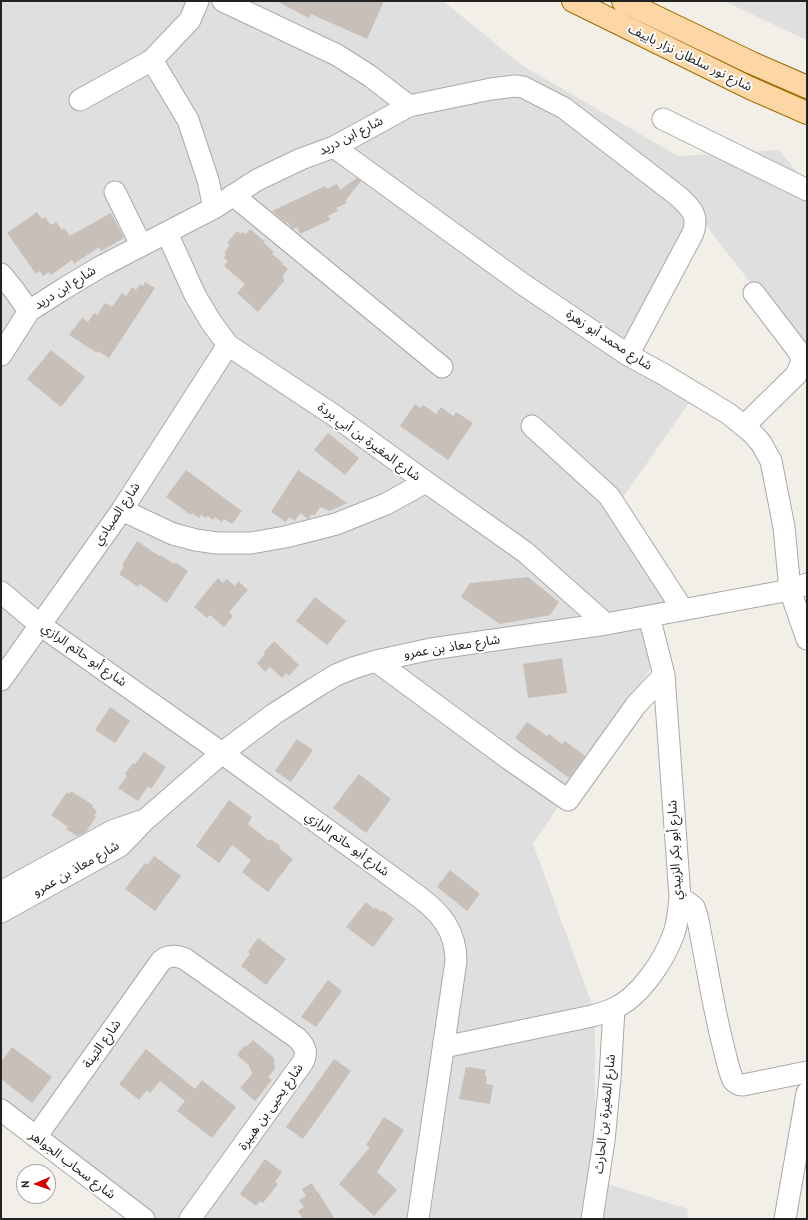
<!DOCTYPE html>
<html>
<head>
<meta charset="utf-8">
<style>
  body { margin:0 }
  #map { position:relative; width:808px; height:1220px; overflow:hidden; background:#f2efe9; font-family:"PT Sans",sans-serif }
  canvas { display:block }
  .frame { position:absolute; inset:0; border:2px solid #222; pointer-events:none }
  .north { position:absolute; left:16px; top:1164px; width:40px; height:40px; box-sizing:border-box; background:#fff; border:1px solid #a7a7a7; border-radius:50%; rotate:268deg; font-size:11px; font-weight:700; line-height:16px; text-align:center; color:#222 }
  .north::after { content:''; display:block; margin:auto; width:14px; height:18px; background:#d40000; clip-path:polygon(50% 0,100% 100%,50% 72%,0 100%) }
</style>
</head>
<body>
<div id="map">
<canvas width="808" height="1220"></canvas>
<div class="frame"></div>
<div class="north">N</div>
</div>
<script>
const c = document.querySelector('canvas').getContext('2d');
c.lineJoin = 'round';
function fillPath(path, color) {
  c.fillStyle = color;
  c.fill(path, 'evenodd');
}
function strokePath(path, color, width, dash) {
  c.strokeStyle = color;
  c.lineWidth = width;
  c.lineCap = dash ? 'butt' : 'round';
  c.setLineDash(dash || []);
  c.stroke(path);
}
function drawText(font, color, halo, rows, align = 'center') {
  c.font = font + ' "PT Sans","Noto Sans Arabic",sans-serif';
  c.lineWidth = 4;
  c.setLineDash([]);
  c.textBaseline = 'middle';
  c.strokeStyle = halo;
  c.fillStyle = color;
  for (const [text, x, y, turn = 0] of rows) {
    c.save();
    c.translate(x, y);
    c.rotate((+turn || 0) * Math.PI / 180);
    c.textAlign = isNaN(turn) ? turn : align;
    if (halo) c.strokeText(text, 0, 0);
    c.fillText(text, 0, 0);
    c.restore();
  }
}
fillPath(new Path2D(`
  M 1,1 L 443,1 L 523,66 L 678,156 L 779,150 L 807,184 L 807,356 L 705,224 L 641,348 L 693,397 L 617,506 L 669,593 L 650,670 L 533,844 L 595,1012 L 595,1180 L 688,1209 L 687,1219 L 152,1219 L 1,1101 Z
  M 724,1 L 807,1 L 807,38 L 804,39 Z`), '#e0dfdf');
fillPath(new Path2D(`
  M 276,1 L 384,1 L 367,39 L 311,14 L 309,18 Z
  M 357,178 L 361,181 L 345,201 L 347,203 L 336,208 L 338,211 L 328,216 L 330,220 L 300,234 L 297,227 L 293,229 L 290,226 L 288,222 L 286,223 L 272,211 L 325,186 L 327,189 L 337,184 L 340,190 Z
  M 37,212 L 42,219 L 45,217 L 51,225 L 56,222 L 62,230 L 64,228 L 70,236 L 111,213 L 124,238 L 101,251 L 99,247 L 74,264 L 72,260 L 51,275 L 49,272 L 43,276 L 40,271 L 36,274 L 7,233 Z
  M 250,229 L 265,242 L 264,243 L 274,252 L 272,254 L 283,263 L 282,264 L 288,269 L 282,277 L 285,280 L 258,312 L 237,293 L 245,284 L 224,266 L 228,261 L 224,258 L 226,255 L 224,253 L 230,245 L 227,243 L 237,231 L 241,234 L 243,232 L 246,234 Z
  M 145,282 L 155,288 L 109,358 L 98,351 L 97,353 L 69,335 L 82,318 L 88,322 L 94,313 L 97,315 L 105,303 L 112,307 L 122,293 L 126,296 L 132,287 L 136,290 L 140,284 L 143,286 Z
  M 51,350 L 85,377 L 61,407 L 27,379 Z
  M 415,404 L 421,408 L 423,405 L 436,414 L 441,407 L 453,416 L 456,412 L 473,423 L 448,460 L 400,426 Z
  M 328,433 L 359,458 L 345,475 L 314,450 Z
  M 186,470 L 242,511 L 232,524 L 224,519 L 222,522 L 215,517 L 213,520 L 208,516 L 206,518 L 201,515 L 199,518 L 192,513 L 191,515 L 166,497 Z
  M 298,470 L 327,489 L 347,503 L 330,511 L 320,507 L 314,516 L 312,514 L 308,519 L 300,513 L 295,521 L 289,517 L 286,522 L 271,512 Z
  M 137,541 L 159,556 L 160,555 L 174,564 L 175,562 L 188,571 L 167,603 L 140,584 L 138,587 L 119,574 L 124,567 L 122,565 Z
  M 528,577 L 559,602 L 550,615 L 500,624 L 461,597 L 470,583 Z
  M 218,578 L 223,583 L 227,579 L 235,586 L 238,581 L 248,590 L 229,612 L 233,616 L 224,627 L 210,615 L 207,618 L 194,607 Z
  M 315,597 L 346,621 L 327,645 L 296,621 Z
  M 274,641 L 299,665 L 289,676 L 286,673 L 282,678 L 270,667 L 265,672 L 257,663 L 265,654 L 264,652 Z
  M 562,658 L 567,693 L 528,698 L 523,664 Z
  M 110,707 L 130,721 L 115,743 L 95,730 Z
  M 527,722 L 547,736 L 549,734 L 562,744 L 565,741 L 585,756 L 569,778 L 515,738 Z
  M 297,739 L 313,750 L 291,782 L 275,771 Z
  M 144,752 L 166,767 L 151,789 L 148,786 L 138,801 L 118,788 L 127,776 L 125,774 L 133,763 L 135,764 Z
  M 359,774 L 391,799 L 366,833 L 333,808 Z
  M 71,791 L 93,805 L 92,807 L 97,811 L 94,816 L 96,817 L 86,832 L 77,836 L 66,829 L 68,827 L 51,815 L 67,792 L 69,794 Z
  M 229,800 L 252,817 L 248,824 L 269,841 L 271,839 L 280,846 L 279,848 L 293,859 L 268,892 L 242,872 L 251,860 L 232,845 L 219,863 L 196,846 Z
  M 154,856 L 181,876 L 155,911 L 125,889 L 145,863 L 148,865 Z
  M 450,870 L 480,894 L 467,911 L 437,887 Z
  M 366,902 L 374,909 L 375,907 L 382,912 L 383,910 L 394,919 L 373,947 L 346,927 Z
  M 258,938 L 286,959 L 266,985 L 241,966 L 250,954 L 248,952 Z
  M 328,980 L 342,991 L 316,1027 L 301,1017 Z
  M 253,1040 L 274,1058 L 275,1069 L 268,1077 L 272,1080 L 255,1101 L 240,1088 L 252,1074 L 249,1065 L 237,1055 L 244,1046 L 246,1047 Z
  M 12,1047 L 52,1077 L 32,1103 L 1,1079 L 1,1062 Z
  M 146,1049 L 195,1089 L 202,1080 L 236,1107 L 212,1138 L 177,1111 L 185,1101 L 160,1081 L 150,1093 L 147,1090 L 139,1100 L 119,1084 Z
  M 334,1059 L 351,1071 L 303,1139 L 286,1127 Z
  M 466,1067 L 469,1068 L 469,1067 L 486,1070 L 485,1076 L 487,1077 L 486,1084 L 493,1085 L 490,1104 L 459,1099 Z
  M 384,1117 L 404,1130 L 377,1172 L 397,1190 L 374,1216 L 339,1184 L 370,1147 L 366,1145 Z
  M 265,1159 L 282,1172 L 275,1182 L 278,1184 L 263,1203 L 260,1201 L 256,1206 L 240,1194 Z
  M 312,1183 L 317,1192 L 318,1192 L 335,1219 L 303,1219 L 298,1211 L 304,1207 L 299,1200 L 306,1196 L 302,1189 Z`), '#c7bfb8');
const minor = new Path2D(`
  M 223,1 L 337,55 L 370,76 L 409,106
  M 152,60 L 188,120 L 208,180 L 214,208
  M 80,100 L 152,60 L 190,20 L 198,1
  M 663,119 L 807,190
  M 334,147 L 524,285 L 628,355 L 663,374 L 729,414 L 752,433 L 761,443 L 771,461 L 784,527 L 790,590 L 807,639
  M 115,192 L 141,245
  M 233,195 L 442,367
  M 167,233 L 195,295 L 211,322 L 228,345 L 335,416 L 426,482 L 525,552 L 606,624
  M 1,274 L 14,290 L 29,311
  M 1,355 L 29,311 L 65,288 L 100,267 L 214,208 L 257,180 L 301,159 L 334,147 L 409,106 L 491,89 L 515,86 L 523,87 L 564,108 L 678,196 C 691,208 699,215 693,233 L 628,355
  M 532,426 L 609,496 L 683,610
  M 744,426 L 796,375 L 800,367 L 802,359 L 799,352 L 754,293
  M 122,510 L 173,534 L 196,540 L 217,543 L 251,543 L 285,537 L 336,524 L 386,504 L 426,482
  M 1,592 L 40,625 L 222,753 L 418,896 C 441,913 456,931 456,961 L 418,1219
  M 376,661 L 509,759 L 568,800 L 636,705 L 664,675
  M 1,680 L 122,510 L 228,345
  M 1,892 L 112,831 L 141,821
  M 680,897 L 694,907 L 697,916 C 706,959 712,1002 723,1045 C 726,1056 728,1069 733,1080 C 736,1084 739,1085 743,1085 L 807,1072
  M 1,912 L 120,846 L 145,820 L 222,753 L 274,714 L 321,684 L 336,675 L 353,668 L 376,661 L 431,649 L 606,624 L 790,590 L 807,584
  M 444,1047 L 592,1016 C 599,1014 606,1012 613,1009 C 640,997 664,961 674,933 C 678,922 679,908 680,897 L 664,675 L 649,616
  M 1,1110 L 144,1219
  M 36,1137 L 161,961 C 168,955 177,955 185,959 L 297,1038 C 305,1046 308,1052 303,1062 L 190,1219
  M 592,1219 L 604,1141 L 610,1078 L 614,1009
  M 785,1219 L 807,1093`);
const major = new Path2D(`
  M 573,1 L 750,88 L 807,113
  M 623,1 L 752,63 L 807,87`);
strokePath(minor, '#a9a9a9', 23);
strokePath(major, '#a06b00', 24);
strokePath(minor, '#fff', 21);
strokePath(major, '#fcd6a4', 22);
drawText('13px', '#222', '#fff', [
  ["شارع نور سلطان نزار باييف",690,58,26],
  ["شارع ابن دريد",351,136,-27],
  ["شارع ابن دريد",65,288,-32],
  ["شارع محمد أبو زهرة",609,340,33],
  ["شارع المغيرة بن أبي بردة",369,442,36],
  ["شارع الصيادي",117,514,-56],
  ["شارع معاذ بن عمرو",452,647,-9],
  ["شارع أبو حاتم الرازي",84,655,35],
  ["شارع أبو حاتم الرازي",347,844,36],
  ["شارع أبو بكر الزبيدي",675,850,-93],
  ["شارع معاذ بن عمرو",76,869,-30],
  ["شارع التينة",102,1044,-55],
  ["شارع يحيى بن هبيرة",271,1107,-55],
  ["شارع المغيرة بن الحارث",605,1114,-84],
  ["شارع سحاب الجواهر",72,1165,37]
]);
</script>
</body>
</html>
